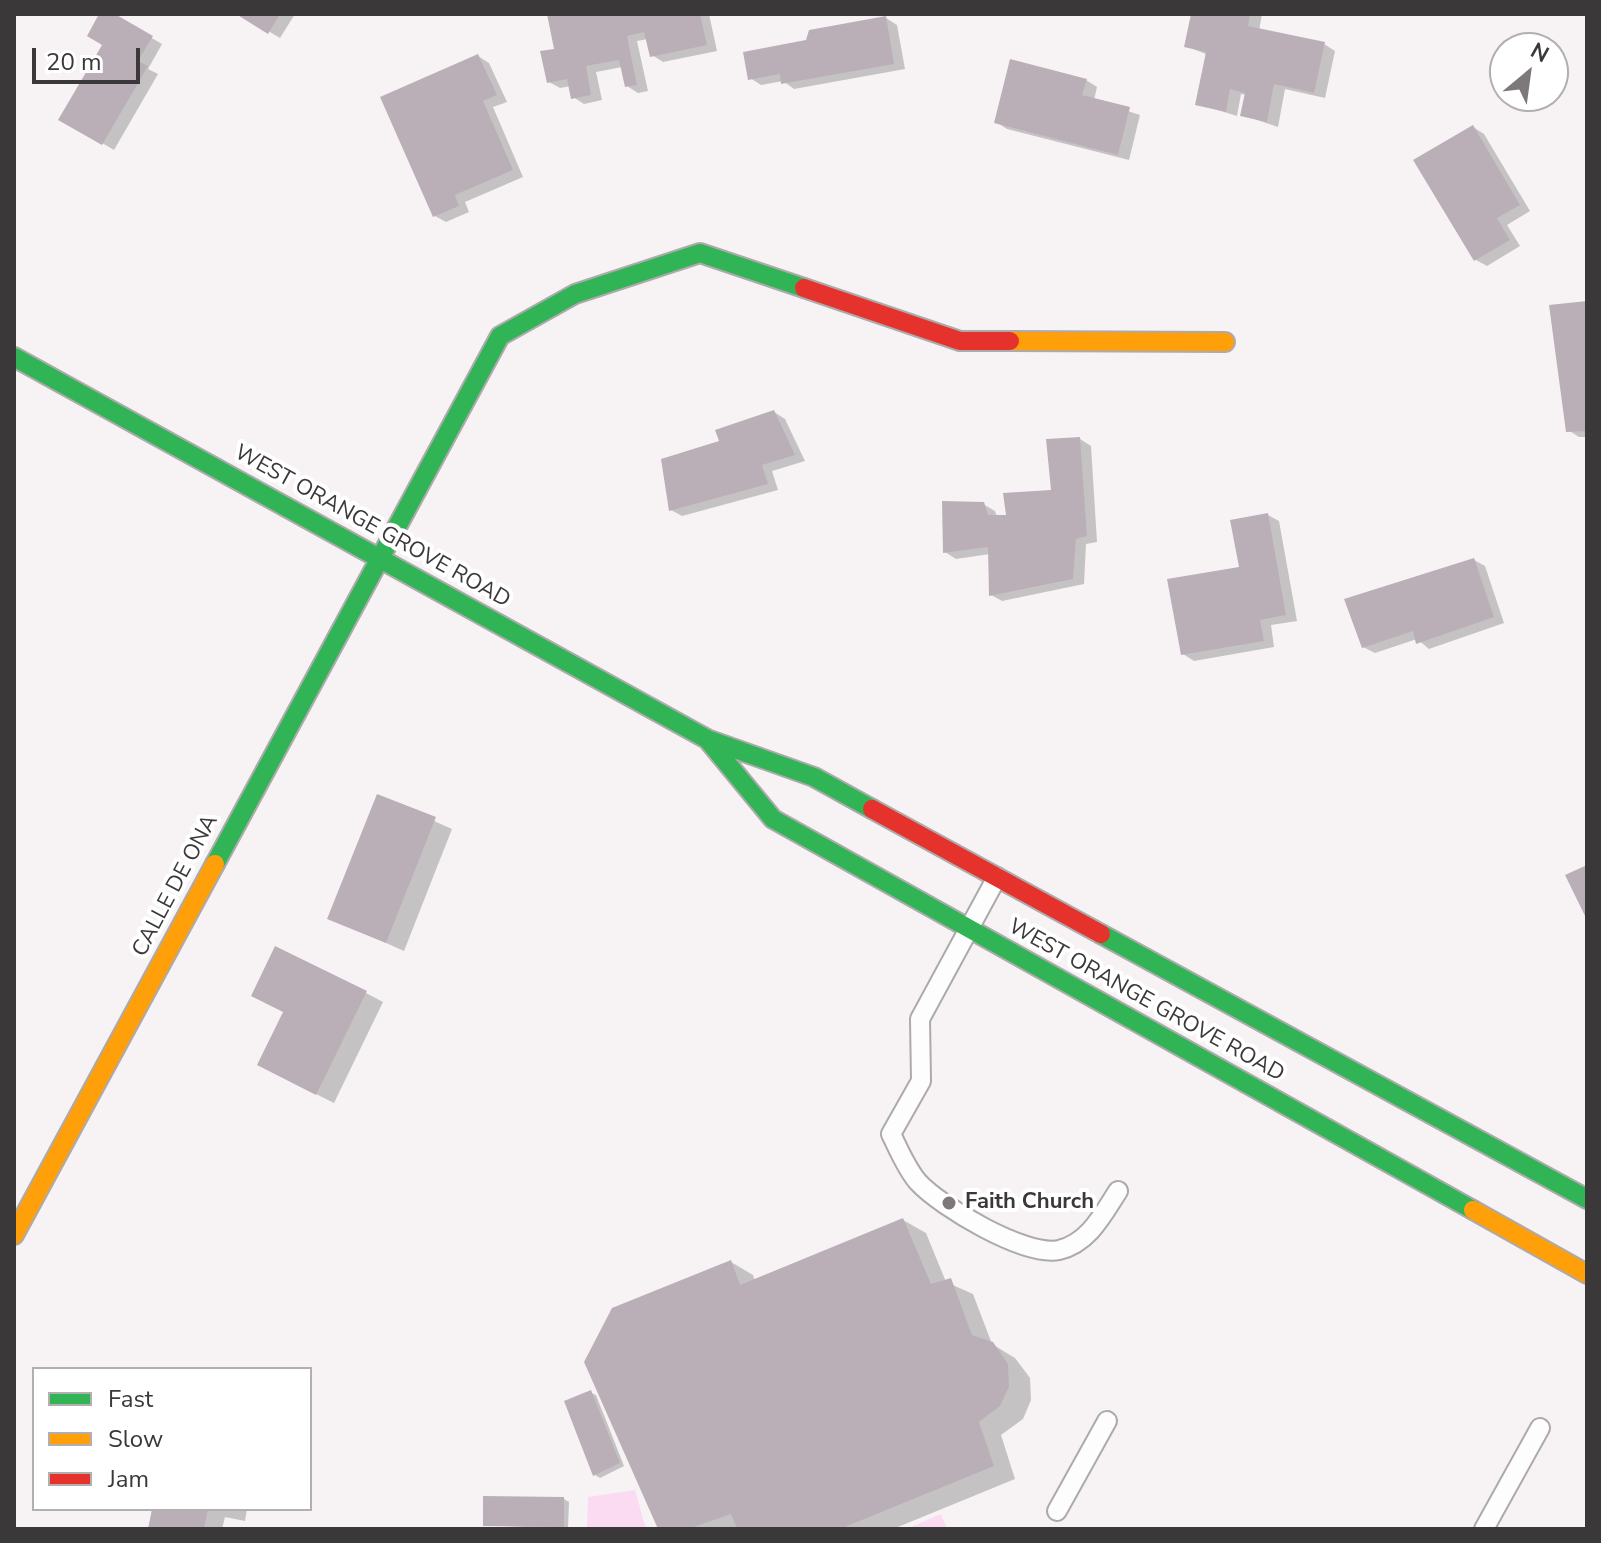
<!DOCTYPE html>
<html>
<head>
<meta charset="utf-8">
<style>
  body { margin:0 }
  #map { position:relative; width:1601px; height:1543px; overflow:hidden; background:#f7f3f5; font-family:"Nunito Sans",sans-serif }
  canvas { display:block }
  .frame { position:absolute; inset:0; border:16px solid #3b383a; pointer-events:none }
  .legend { position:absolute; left:32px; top:1367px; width:280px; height:144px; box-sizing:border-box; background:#fff; border:2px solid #b1afb0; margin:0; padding:10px 14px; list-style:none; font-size:24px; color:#3b383a }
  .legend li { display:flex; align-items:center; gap:16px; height:40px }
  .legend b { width:40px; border:2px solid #b1afb0 }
  .north { position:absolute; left:1489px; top:32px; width:80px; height:80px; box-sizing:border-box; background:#fff; border:2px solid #b1afb0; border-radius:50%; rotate:29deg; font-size:22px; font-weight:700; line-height:32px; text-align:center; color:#3b383a }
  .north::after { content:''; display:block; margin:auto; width:28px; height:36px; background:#7d797b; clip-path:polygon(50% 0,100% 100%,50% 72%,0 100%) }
  .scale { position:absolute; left:32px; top:48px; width:108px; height:36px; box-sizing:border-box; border:4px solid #3b383a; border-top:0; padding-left:10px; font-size:24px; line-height:28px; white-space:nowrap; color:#3b383a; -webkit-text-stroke:6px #fff; paint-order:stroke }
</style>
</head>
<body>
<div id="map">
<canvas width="1601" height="1543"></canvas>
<div class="frame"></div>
<ul class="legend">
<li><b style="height:10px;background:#30b455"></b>Fast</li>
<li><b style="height:10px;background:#ff9f0a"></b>Slow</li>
<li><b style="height:10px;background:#e5322d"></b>Jam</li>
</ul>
<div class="north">N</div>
<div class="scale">20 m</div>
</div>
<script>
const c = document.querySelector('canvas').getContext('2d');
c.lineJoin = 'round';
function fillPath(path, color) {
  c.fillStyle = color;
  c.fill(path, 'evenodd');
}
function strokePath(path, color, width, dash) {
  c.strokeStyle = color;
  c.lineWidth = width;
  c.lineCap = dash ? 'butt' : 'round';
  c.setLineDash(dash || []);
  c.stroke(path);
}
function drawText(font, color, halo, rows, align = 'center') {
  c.font = font + ' "Nunito Sans",sans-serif';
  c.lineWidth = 8;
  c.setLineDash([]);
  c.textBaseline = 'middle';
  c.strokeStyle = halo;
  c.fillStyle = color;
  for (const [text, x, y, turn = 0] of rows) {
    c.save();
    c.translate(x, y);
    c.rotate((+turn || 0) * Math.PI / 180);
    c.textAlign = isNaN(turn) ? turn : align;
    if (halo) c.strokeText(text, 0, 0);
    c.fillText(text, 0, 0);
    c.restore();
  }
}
fillPath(new Path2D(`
  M 635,1490 L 646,1529 L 587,1529 L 588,1497 Z
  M 941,1514 L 947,1529 L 906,1529 Z`), '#fadbf1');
fillPath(new Path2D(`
  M 102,14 L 111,14 L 162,44 L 148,69 L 158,74 L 114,150 L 61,119 L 105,44 Z
  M 240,14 L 295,14 L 280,38 Z
  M 549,14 L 709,14 L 717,51 L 663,62 L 652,55 L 648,39 L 637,41 L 648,91 L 638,93 L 627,86 L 622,67 L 596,72 L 602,100 L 584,104 L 573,97 L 571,86 L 560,88 L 549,82 L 556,50 Z
  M 1193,14 L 1262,14 L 1259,31 L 1324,44 L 1335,51 L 1325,98 L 1285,89 L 1278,127 L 1242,115 L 1246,95 L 1241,94 L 1237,116 L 1198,104 L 1208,55 L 1186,46 Z
  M 886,18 L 897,25 L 905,69 L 794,89 L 783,81 L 761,85 L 750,78 L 808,42 Z
  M 478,56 L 489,63 L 507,102 L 493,107 L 523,177 L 465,202 L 469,212 L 446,222 L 435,216 Z
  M 1086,80 L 1097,87 L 1094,100 L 1140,115 L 1129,160 L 1007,129 L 996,122 Z
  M 1473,127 L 1484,134 L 1530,211 L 1507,225 L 1520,246 L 1487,266 L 1476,260 Z
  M 1587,303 L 1587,437 L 1579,437 L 1568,430 Z
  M 774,412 L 785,419 L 805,461 L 772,471 L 778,490 L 682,516 L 671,510 L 722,443 Z
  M 1080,439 L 1091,446 L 1097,542 L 1086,544 L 1084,584 L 1002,601 L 991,595 L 990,554 L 956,559 L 945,552 L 983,504 L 995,511 L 997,517 L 1008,517 L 1053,492 Z
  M 1268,515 L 1279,521 L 1297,621 L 1271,625 L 1274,647 L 1194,661 L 1183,654 L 1241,568 Z
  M 1474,560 L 1485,566 L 1504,623 L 1429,649 L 1417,639 L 1375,653 L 1363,647 Z
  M 378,796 L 452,829 L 404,951 L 330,918 Z
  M 366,993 L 383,1002 L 334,1103 L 276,1074 Z
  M 903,1220 L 926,1233 L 946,1282 L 973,1294 L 992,1344 L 1015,1358 L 1030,1378 L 1031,1400 L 1023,1419 L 1001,1435 L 1015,1479 L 893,1529 L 660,1529 L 731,1262 L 753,1275 L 755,1281 Z
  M 591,1393 L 596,1395 L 624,1466 L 600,1478 L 595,1475 Z
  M 564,1499 L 569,1502 L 568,1529 L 485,1525 Z
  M 154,1509 L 247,1509 L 245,1521 L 225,1517 L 222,1529 L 150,1529 Z`), '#0003');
fillPath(new Path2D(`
  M 99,14 L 115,14 L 153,36 L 138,61 L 148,66 L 102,145 L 58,120 L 102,45 L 87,36 Z
  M 236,14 L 280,14 L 268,34 Z
  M 547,14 L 700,14 L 707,45 L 650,57 L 644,32 L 627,36 L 637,85 L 625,87 L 619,60 L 586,66 L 591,95 L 571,99 L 567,79 L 547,83 L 540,51 L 554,49 Z
  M 1191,14 L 1250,14 L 1248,26 L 1325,42 L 1314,93 L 1274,84 L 1267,122 L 1240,116 L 1245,93 L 1230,89 L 1226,112 L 1195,105 L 1206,52 L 1184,47 Z
  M 886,16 L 894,64 L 781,84 L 780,74 L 748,80 L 743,52 L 806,40 L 809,30 Z
  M 478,54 L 497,95 L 483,101 L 513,170 L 455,195 L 459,206 L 433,217 L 380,97 Z
  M 1010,59 L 1087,79 L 1082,95 L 1130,107 L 1118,155 L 994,123 Z
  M 1473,125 L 1520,205 L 1497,218 L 1510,240 L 1474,261 L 1413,160 Z
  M 1587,301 L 1587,431 L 1566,432 L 1549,305 Z
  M 774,410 L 795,455 L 762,465 L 768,484 L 669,511 L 661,459 L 719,441 L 715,430 Z
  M 1080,437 L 1087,536 L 1076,539 L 1073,579 L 989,596 L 988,547 L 943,553 L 942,501 L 984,502 L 988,515 L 1006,515 L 1003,493 L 1051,490 L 1046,439 Z
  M 1268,513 L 1286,615 L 1260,620 L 1264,641 L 1181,655 L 1167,579 L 1239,567 L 1230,520 Z
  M 1474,558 L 1494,617 L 1416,644 L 1413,631 L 1362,648 L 1344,599 Z
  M 377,794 L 436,817 L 386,943 L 327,919 Z
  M 1587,865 L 1587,920 L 1565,875 Z
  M 275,946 L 367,991 L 316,1095 L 257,1065 L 283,1012 L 251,996 Z
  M 903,1218 L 931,1284 L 951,1278 L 972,1335 L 993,1342 L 1008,1364 L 1009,1387 L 1000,1406 L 979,1422 L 994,1466 L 840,1529 L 737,1529 L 731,1514 L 688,1529 L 658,1529 L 584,1362 L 612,1308 L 731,1260 L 740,1285 Z
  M 591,1390 L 620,1463 L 593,1476 L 564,1401 Z
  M 483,1496 L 564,1497 L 564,1527 L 483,1526 Z
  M 152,1509 L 208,1509 L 204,1529 L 148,1529 Z`), '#baafb7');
const lane = new Path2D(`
  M 997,877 L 920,1019 L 921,1081 L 891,1134 C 899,1150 906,1168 918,1182 C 941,1207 1025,1257 1059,1250 C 1089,1243 1103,1214 1118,1191
  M 1057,1511 L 1107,1421
  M 1484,1529 L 1540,1428`);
const fast = new Path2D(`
  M 14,357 L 707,739 L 814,777 L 872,809
  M 707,739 L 773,819 L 1473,1210
  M 215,864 L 500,336 L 575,294 L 700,253 L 804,288
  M 1101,934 L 1587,1199`);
const slow = new Path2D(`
  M 1010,341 L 1225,342
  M 1473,1210 L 1587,1274
  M 14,1235 L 215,864`);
const jam = new Path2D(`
  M 804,288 L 960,341 L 1010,341
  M 872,809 L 1101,934`);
strokePath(lane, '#adaaab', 22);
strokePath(fast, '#adaaab', 22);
strokePath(slow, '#adaaab', 22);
strokePath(jam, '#adaaab', 22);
strokePath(lane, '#fefdfe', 18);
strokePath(fast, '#30b455', 18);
strokePath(slow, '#ff9f0a', 18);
strokePath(jam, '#e5322d', 18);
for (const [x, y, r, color] of [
  [949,1203,8,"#7d797b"]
]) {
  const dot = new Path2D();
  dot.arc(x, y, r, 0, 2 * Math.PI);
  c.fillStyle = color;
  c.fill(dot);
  strokePath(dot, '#fff', 3);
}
drawText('22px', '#3b383a', '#fff', [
  ["WEST ORANGE GROVE ROAD",372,527,29],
  ["CALLE DE ONA",176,886,-62],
  ["WEST ORANGE GROVE ROAD",1146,1001,29]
]);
drawText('bold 22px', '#3b383a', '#fff', [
  ["Faith Church",965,1203]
], 'left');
</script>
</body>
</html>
